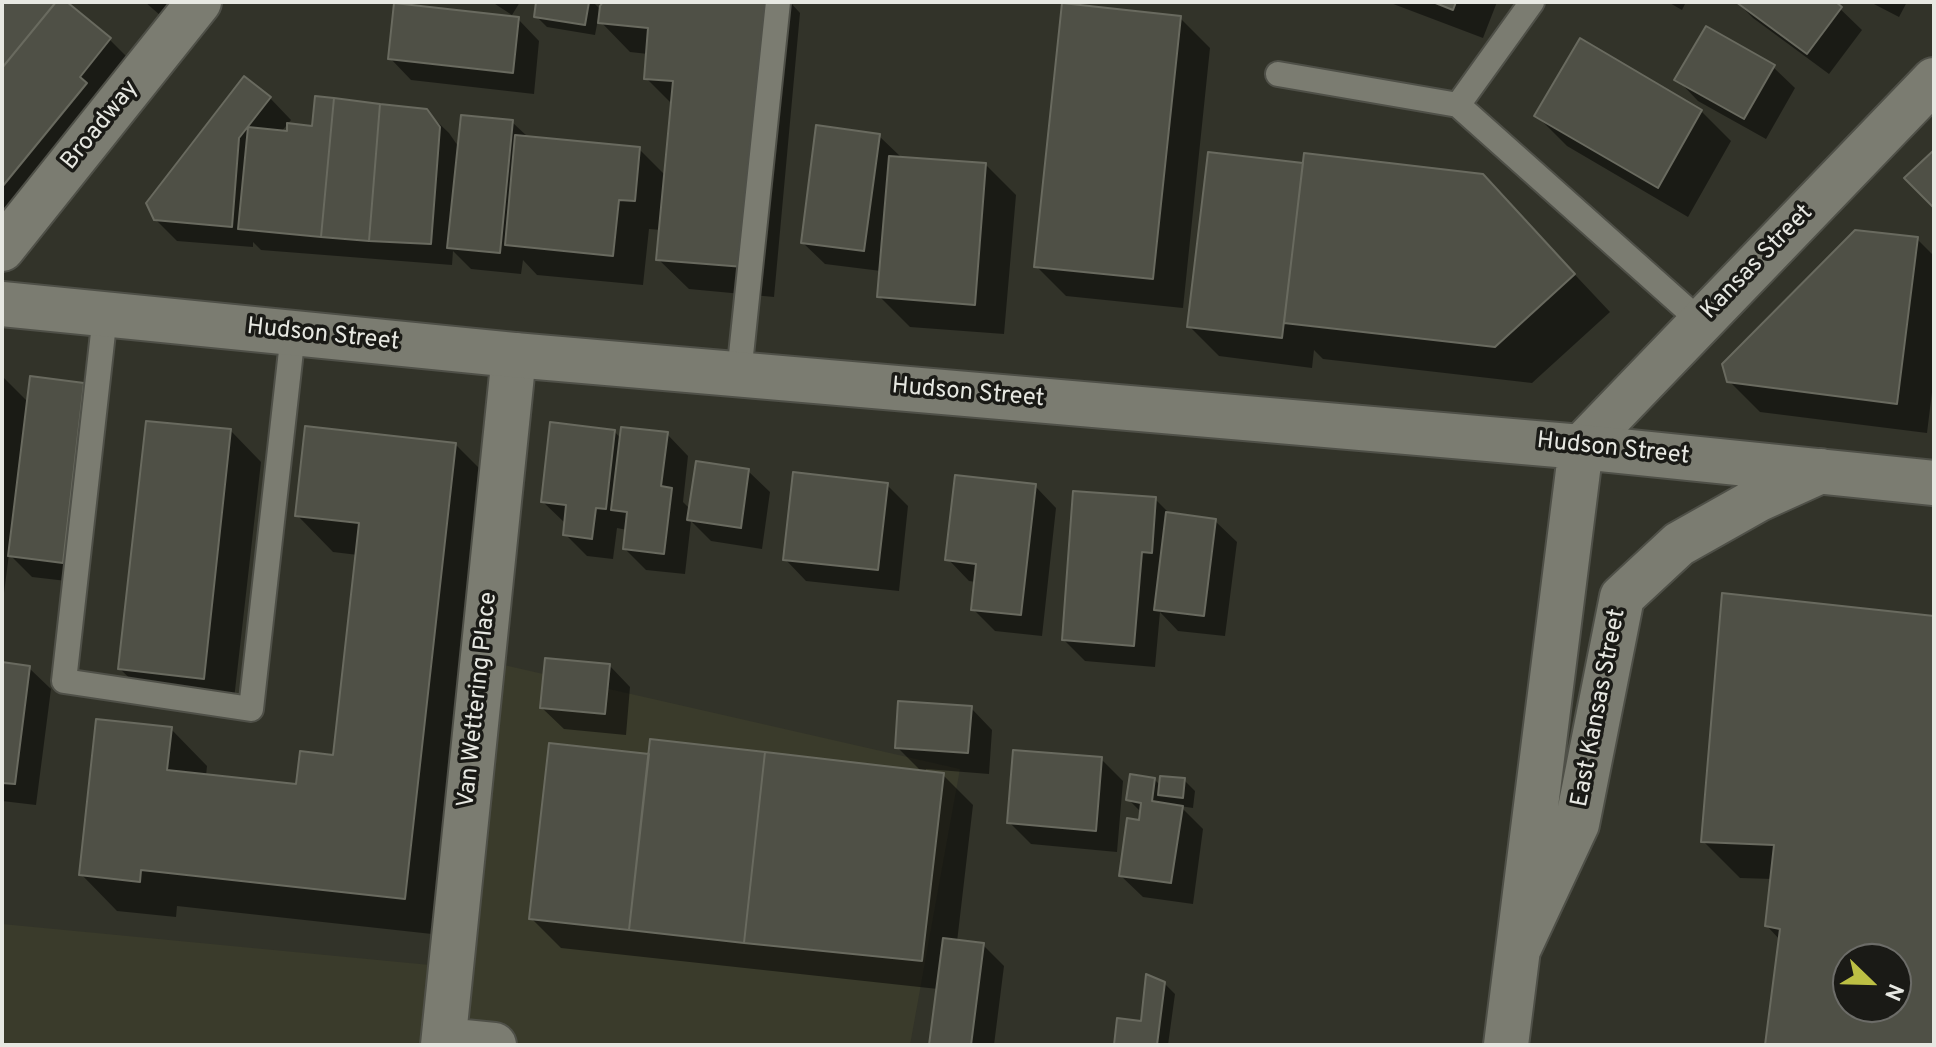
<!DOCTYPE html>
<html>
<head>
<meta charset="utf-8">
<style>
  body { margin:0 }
  #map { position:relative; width:1936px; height:1047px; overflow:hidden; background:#323329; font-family:Overpass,sans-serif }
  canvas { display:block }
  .frame { position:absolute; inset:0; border:4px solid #e7e8e2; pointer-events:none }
  .north { position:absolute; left:1832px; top:943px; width:80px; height:80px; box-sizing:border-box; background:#1a1a16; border:2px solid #6c6c68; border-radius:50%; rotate:113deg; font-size:22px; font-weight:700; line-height:32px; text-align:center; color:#e7e8e2 }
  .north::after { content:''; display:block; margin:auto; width:28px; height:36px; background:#bcbf44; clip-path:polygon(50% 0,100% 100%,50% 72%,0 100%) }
</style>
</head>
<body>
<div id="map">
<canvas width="1936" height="1047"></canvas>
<div class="frame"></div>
<div class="north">N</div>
</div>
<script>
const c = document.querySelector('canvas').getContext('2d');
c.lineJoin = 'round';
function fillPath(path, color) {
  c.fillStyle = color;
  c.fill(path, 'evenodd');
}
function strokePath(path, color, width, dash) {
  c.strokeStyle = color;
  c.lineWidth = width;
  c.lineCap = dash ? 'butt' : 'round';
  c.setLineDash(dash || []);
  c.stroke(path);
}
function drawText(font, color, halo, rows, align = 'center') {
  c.font = font + ' Overpass,sans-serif';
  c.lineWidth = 7;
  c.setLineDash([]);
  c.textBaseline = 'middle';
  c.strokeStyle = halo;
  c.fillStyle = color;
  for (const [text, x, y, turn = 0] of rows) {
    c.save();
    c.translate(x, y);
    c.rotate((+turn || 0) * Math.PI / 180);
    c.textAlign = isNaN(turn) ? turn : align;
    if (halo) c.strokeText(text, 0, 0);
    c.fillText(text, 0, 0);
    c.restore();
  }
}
fillPath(new Path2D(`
  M 460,655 L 960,769 L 910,1045 L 2,1045 L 2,924 L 430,965 Z`), '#3a3b2b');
fillPath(new Path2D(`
  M 2,2 L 64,2 L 110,40 L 140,70 L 2,235 Z
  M 145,2 L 174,2 L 161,16 Z
  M 492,2 L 520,2 L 512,15 Z
  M 538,2 L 593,2 L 600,9 L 606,2 L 790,2 L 800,13 L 774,297 L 689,289 L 658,259 L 661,230 L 649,229 L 643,285 L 537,275 L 523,260 L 521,274 L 471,269 L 453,251 L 452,265 L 261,250 L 253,242 L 253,247 L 177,241 L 155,219 L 270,98 L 291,120 L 281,132 L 426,111 L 449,133 L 460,149 L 512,122 L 529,138 L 639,149 L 666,176 L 673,105 L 646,78 L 648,54 L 630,52 L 598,19 L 595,35 L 547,27 L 536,16 Z
  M 1388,2 L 1497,2 L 1483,38 Z
  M 1668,2 L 1686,2 L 1682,10 Z
  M 1737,2 L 1833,2 L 1862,30 L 1829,74 L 1753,18 Z
  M 1870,2 L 1907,2 L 1899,17 Z
  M 1180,18 L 1210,48 L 1183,308 L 1066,296 L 1036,266 Z
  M 518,19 L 539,41 L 534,94 L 411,80 L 390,58 Z
  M 1773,67 L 1795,88 L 1766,139 L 1698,101 L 1677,79 Z
  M 1701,111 L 1731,141 L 1688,217 L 1567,146 L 1537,116 Z
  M 879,136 L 901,157 L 986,165 L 1016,195 L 1004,334 L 910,327 L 879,296 L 881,271 L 825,264 L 803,243 Z
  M 1304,165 L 1482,176 L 1610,312 L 1532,383 L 1323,359 L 1314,350 L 1312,368 L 1219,356 L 1189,326 Z
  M 1917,239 L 1934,256 L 1934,376 L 1927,433 L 1760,412 L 1729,381 Z
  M 2,376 L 29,403 L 83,385 L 105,406 L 84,583 L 32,577 L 9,554 L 4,593 L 2,593 Z
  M 231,431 L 261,462 L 233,708 L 151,699 L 120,669 Z
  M 615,432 L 621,439 L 667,434 L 688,456 L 683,502 L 691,510 L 748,471 L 770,492 L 762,549 L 711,541 L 691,521 L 685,574 L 646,570 L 625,549 L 627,530 L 617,528 L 613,559 L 587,556 L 565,534 L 565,523 L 543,502 Z
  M 455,444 L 492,481 L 441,935 L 177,906 L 176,917 L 117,911 L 81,874 L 171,729 L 207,766 L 206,776 L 298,786 L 335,757 L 358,555 L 333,552 L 297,515 Z
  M 887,485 L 908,506 L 899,591 L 806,581 L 785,559 Z
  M 1035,486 L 1056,508 L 1042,636 L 995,631 L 973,609 L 976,582 L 969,581 L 948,559 Z
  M 1155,499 L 1171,515 L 1215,521 L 1237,542 L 1225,636 L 1178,631 L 1160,612 L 1155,667 L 1085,661 L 1064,640 Z
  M 1934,618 L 1934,1045 L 1767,1045 L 1780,940 L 1767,926 L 1772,879 L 1740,878 L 1703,841 ZM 1848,959 L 1896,959 L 1896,1007 L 1848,1007 Z
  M 2,664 L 29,668 L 51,689 L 36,805 L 2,801 Z
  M 609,665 L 630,687 L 626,735 L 564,729 L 542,708 Z
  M 971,708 L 992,730 L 989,774 L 926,769 L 925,773 L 943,775 L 973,805 L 957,942 L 983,945 L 1004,966 L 994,1045 L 931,1045 L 938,989 L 561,948 L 531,918 L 651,756 L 922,772 L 897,747 Z
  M 1101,759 L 1123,781 L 1117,852 L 1031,844 L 1009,822 Z
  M 1155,780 L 1161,786 L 1184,780 L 1195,791 L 1193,808 L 1180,806 L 1203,829 L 1193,904 L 1143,897 L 1121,876 L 1142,813 L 1128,799 Z
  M 1164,983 L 1175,994 L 1168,1045 L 1116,1045 L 1142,1023 Z`), '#0007');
const building = new Path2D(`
  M 2,2 L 56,2 L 2,68 Z
  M 56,2 L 67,2 L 111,38 L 80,77 L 87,83 L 2,187 L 2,68 Z
  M 536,2 L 589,2 L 585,25 L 534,17 Z
  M 603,2 L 769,2 L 744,267 L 656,260 L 673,81 L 644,79 L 648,28 L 598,23 L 600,6 Z
  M 1433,2 L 1456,2 L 1453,10 Z
  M 1736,2 L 1836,2 L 1842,7 L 1807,54 Z
  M 394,3 L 519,17 L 513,73 L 388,59 Z
  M 1062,3 L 1181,16 L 1153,279 L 1034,267 Z
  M 1706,26 L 1775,65 L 1744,119 L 1674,80 Z
  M 1580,38 L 1702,110 L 1658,188 L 1534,116 Z
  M 244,76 L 271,97 L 239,138 L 232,227 L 154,220 L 146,203 Z
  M 315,96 L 334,98 L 321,237 L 238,229 L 248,127 L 287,131 L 287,123 L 312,126 Z
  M 334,98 L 380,104 L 369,241 L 321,237 Z
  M 380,104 L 427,109 L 440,127 L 431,244 L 369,241 Z
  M 461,115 L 513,120 L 500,253 L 447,248 Z
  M 816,125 L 880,134 L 864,251 L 801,243 Z
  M 515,135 L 640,147 L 635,201 L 619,200 L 613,256 L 505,245 Z
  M 1934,150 L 1934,208 L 1904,178 Z
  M 1208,152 L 1303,163 L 1282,338 L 1187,327 Z
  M 1304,153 L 1483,174 L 1575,274 L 1495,347 L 1284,323 Z
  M 889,156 L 986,163 L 975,305 L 877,297 Z
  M 1855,230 L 1918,237 L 1897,404 L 1727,382 L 1722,364 Z
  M 30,376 L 84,383 L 63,563 L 8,556 Z
  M 146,421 L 231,429 L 204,679 L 118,669 Z
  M 550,422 L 615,430 L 606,509 L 596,508 L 592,539 L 563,535 L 566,505 L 541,502 Z
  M 305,426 L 456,443 L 405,899 L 141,870 L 140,882 L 79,875 L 96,719 L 172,727 L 167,770 L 296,784 L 300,751 L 333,755 L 359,523 L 295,516 Z
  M 621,427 L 668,432 L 661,486 L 672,488 L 664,554 L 623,549 L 627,512 L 611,510 Z
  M 696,461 L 749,469 L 741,528 L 687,520 Z
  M 793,472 L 888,483 L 878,570 L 783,560 Z
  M 955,475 L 1036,484 L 1021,615 L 971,610 L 976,564 L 945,560 Z
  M 1073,491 L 1156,497 L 1152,553 L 1142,552 L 1134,646 L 1062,640 Z
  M 1166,512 L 1216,519 L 1204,616 L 1154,610 Z
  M 1722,593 L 1934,616 L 1934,1045 L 1765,1045 L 1780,929 L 1765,926 L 1774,845 L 1701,842 ZM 1848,959 L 1896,959 L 1896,1007 L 1848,1007 Z
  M 545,658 L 610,664 L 605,714 L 540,708 Z
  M 2,662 L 30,666 L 15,784 L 2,783 Z
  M 898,701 L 972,706 L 968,753 L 895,748 Z
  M 650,739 L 765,752 L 744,943 L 629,930 Z
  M 549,743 L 649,754 L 629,930 L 529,919 Z
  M 1013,750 L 1102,757 L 1096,831 L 1007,823 Z
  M 765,752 L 944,773 L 922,961 L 744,943 Z
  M 1130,774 L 1155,778 L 1152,801 L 1183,806 L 1171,883 L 1119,876 L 1127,818 L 1139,820 L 1141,803 L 1126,800 Z
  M 1160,776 L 1185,778 L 1183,798 L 1158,795 Z
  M 943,938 L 984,943 L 971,1045 L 929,1045 Z
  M 1146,974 L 1165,982 L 1157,1045 L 1114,1045 L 1117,1018 L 1141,1021 Z`);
fillPath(building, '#4f5046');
strokePath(building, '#696a5f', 2);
const lane = new Path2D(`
  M 1278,74 L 1458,105 L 1701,322
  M 1458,105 L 1532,2
  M 105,315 L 64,681 L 251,709 L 293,333
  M 739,374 L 778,2`);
const street = new Path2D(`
  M 2,249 L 199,2
  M 1581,447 L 1934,80
  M 444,1040 L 494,1045
  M 443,1045 L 514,355`);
const secondary = new Path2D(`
  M 2,304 L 514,355 L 1581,447 L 1934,483
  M 1519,948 L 1577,824 L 1622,597 L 1679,544 L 1757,500 L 1821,471
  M 1506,1045 L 1581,447`);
strokePath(lane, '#4f5048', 28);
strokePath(street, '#4f5048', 48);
strokePath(secondary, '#4f5048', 48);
strokePath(lane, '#7b7c71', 24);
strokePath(street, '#7b7c71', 44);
strokePath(secondary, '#7b7c71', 44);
drawText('24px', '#e7e8e2', '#1a1a16', [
  ["Broadway",101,126,-51],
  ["Kansas Street",1758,263,-46],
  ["Hudson Street",323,336,6],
  ["Hudson Street",968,394,5],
  ["Hudson Street",1613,450,6],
  ["Van Wettering Place",479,700,-84],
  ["East Kansas Street",1600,708,-79]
]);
</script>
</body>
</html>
